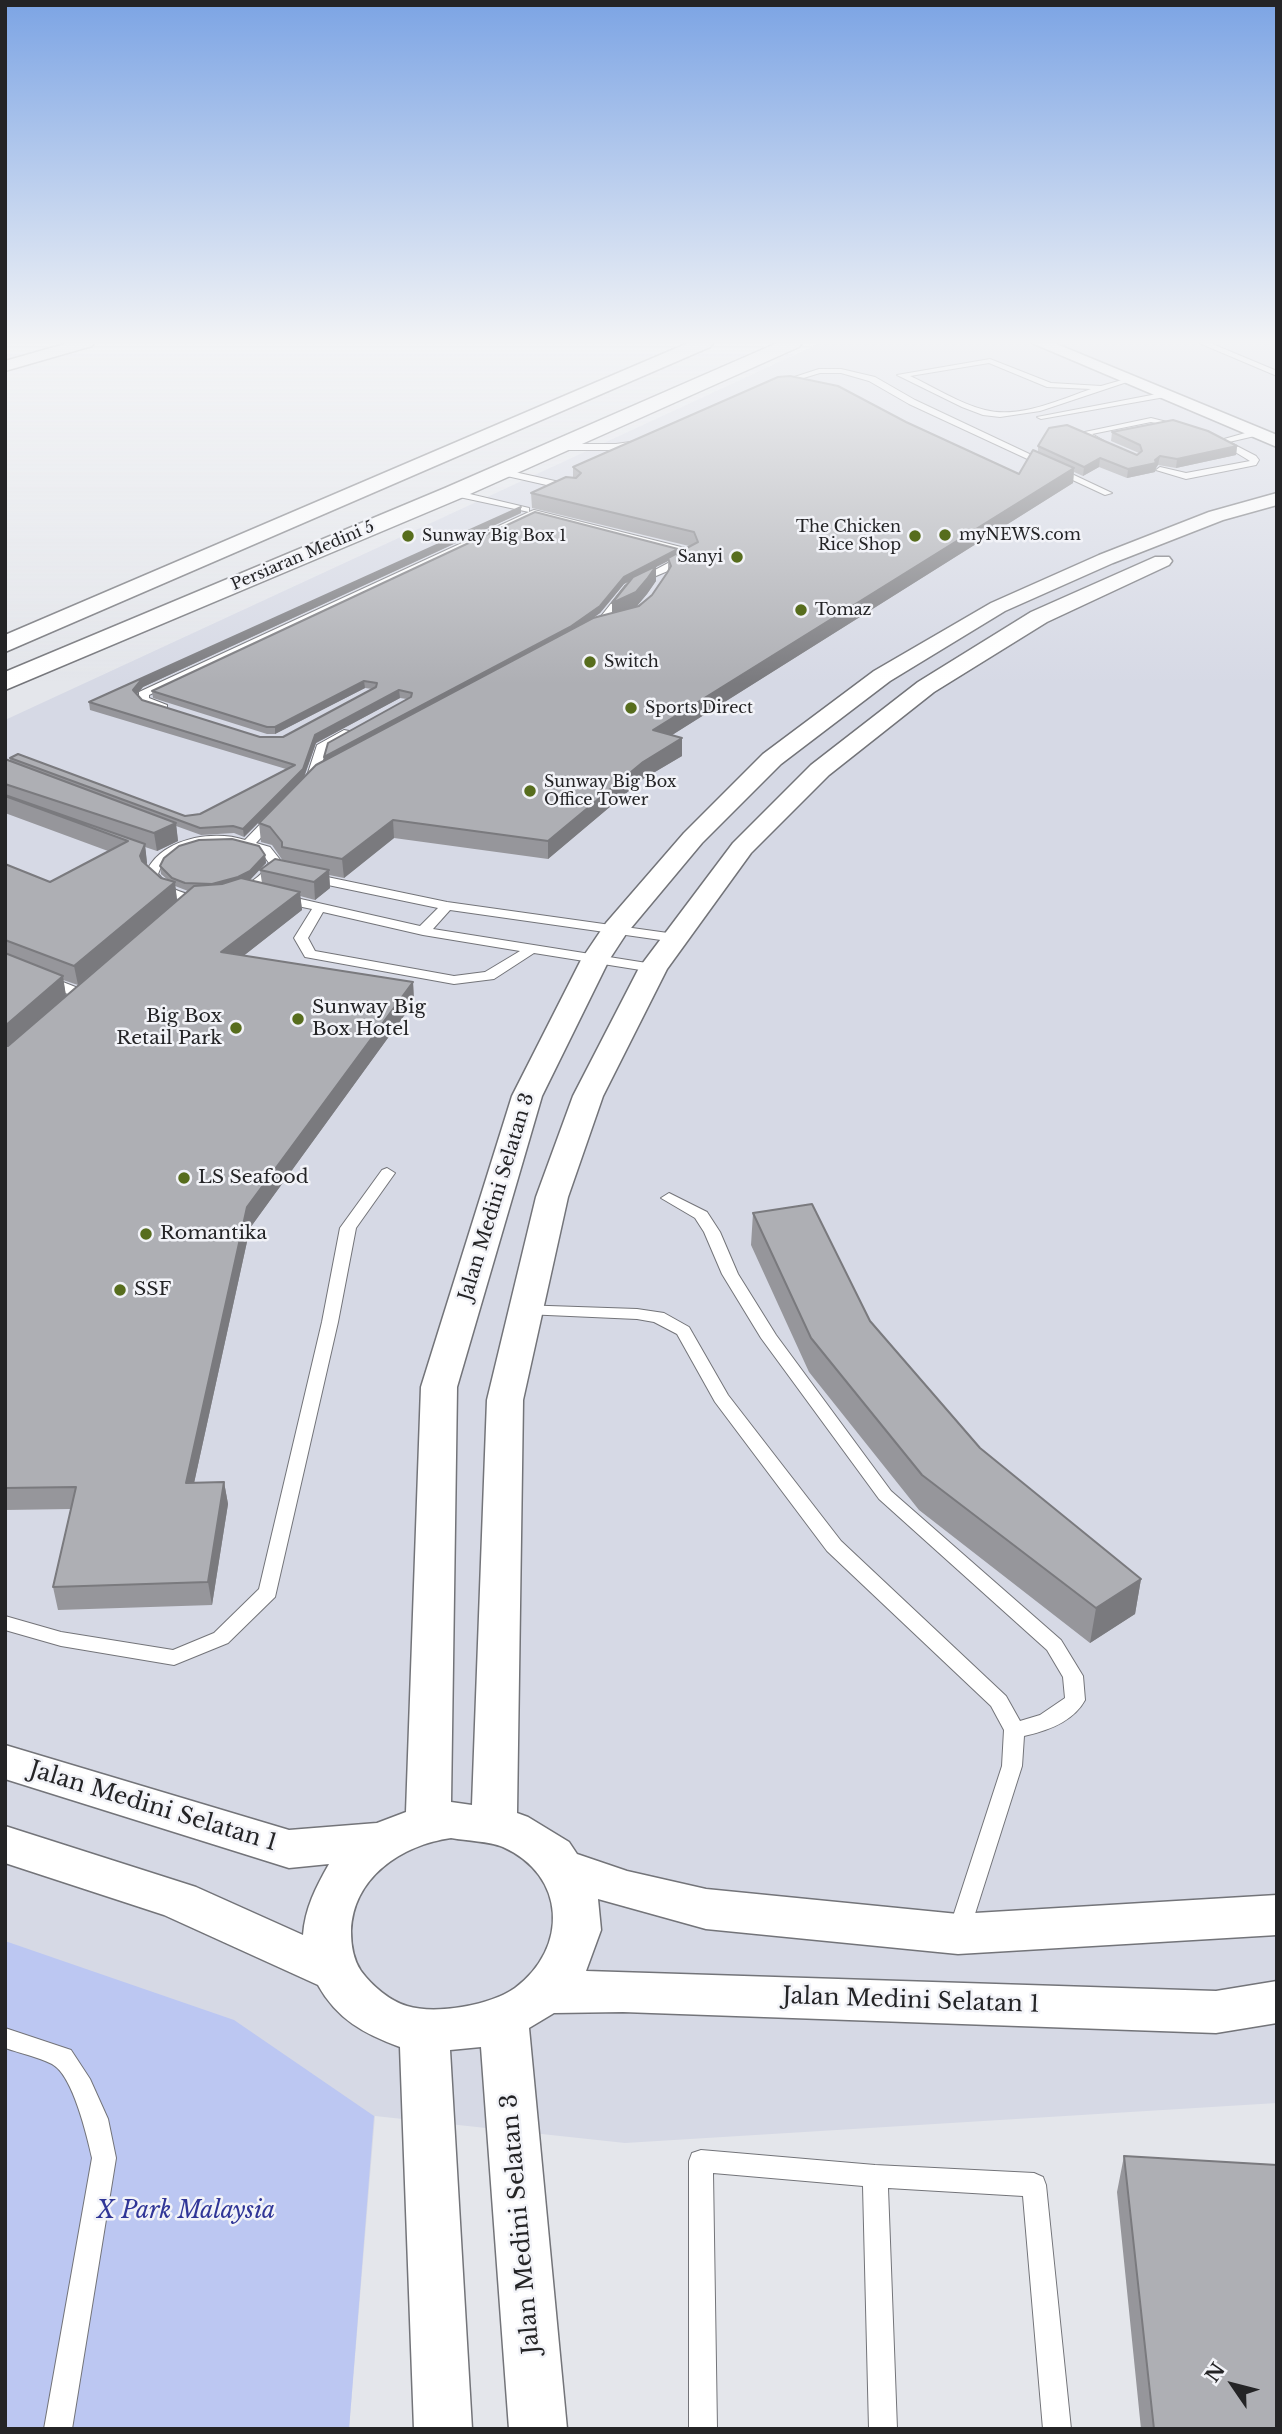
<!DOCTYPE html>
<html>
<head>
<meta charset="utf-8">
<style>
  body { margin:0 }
  #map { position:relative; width:1282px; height:2434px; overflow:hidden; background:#e4e6eb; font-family:"Libre Baskerville",serif }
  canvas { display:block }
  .frame { position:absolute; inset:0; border:7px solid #242426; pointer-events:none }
  .north { position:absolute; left:1198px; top:2350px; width:70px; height:70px; -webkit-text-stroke:5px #f2f3f8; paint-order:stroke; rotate:305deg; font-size:19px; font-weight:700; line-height:28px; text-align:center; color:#242426 }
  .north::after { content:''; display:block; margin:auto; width:24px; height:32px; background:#242426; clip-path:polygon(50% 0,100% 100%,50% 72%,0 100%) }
</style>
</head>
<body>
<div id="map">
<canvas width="1282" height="2434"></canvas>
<div class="frame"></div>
<div class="north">N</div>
</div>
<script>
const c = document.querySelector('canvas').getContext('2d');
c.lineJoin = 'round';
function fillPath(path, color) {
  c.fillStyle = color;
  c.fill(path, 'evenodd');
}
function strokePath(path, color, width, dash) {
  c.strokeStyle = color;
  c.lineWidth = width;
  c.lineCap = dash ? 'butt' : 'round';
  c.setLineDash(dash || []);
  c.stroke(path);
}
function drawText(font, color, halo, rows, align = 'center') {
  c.font = font + ' "Libre Baskerville",serif';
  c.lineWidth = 5;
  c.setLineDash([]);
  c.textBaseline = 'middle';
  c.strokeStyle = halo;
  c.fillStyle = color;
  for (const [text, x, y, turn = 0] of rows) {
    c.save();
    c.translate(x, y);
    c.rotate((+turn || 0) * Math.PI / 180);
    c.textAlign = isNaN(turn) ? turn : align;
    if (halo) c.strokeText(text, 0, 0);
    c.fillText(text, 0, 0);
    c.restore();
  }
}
fillPath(new Path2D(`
  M 820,343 L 1277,343 L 1277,2103 L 625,2143 L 375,2116 L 349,2429 L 5,2429 L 5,720 Z`), '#d6d9e5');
fillPath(new Path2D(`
  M 5,1941 L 234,2020 L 374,2116 L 349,2429 L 5,2429 Z`), '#bcc7f2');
const service = new Path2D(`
  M 1199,343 L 1210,343 L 1277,371 L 1277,376 Z
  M 990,359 L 1051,383 L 1101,386 L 1129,378 L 1133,380 L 1040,411 L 1000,417 L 983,415 L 962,407 L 897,375 ZM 989,363 L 1047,387 L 1091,389 C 1059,400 1019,419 985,410 C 958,403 934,387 910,376 Z
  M 819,369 L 841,369 L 875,377 L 915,400 L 1112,493 L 1105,495 L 909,404 L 869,381 L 841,373 L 820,373 L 777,386 L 773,384 Z
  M 1162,393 L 1165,397 L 1041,419 L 1037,417 Z
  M 1151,418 L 1187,427 L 1183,429 L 1151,422 L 1092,434 L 1104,441 L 1105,443 L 1101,446 L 1080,433 Z
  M 1256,430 L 1259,431 L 1259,435 L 1229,442 L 1256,456 L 1259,460 L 1256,465 L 1186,479 L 1156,470 L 1160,467 L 1186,473 L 1250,461 L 1217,441 Z
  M 637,441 L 640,442 L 640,446 L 616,450 L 556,450 L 552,447 L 556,444 L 616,444 Z
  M 501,469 L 573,485 L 577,488 L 573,491 L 498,474 L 498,470 Z
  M 453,490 L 529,508 L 529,512 L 534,510 L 693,550 L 695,556 C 677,571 649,575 632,590 C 618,602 610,631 588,629 L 588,625 L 602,615 L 625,586 L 685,554 L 535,516 L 149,695 L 149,698 L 167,705 L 167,709 L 159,709 L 139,700 L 139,692 L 529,512 L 450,495 L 450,491 Z
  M 344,730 L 354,732 L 326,749 L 318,779 L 312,782 L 308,781 L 306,779 L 317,745 Z
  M 274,813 L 280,817 L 256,843 L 270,847 L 282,862 C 280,867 278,873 274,877 C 255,900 190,909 165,894 C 158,890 150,881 145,875 C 158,839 212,829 245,840 L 270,814 ZM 233,844 L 261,852 L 269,863 C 255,891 203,904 174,889 C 168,886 163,879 158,874 C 168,844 206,844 233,844 Z
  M 308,873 L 447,902 L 675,934 L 682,938 L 675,942 L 450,910 L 433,929 L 653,964 L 660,968 L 653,972 L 534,953 L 494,979 L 454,984 L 305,957 L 294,938 L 312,909 L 278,902 L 278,896 L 283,895 L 420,926 L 438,908 L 304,880 L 302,877 ZM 323,912 L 423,935 L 520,951 L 485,972 L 454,976 L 315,951 L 308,938 Z
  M 5,959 L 78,988 L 87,983 L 94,987 L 85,997 L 75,997 L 5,968 Z
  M 387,1168 L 395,1173 L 356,1228 L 338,1322 L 275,1597 L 228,1643 L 174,1665 L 61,1646 L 5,1630 L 5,1616 L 61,1632 L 173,1650 L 214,1633 L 259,1589 L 322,1322 L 340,1228 L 382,1170 Z
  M 669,1193 L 707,1212 L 720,1232 L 738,1274 L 776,1335 L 891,1491 L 1061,1640 L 1083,1676 L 1085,1700 C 1073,1722 1047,1731 1024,1736 L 1022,1766 L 967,1939 L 959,1941 L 951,1939 L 948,1932 L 1002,1766 L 1004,1730 L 991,1706 L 827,1551 L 715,1402 L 677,1334 L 654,1322 L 637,1319 L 525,1314 L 519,1313 L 517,1309 L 519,1305 L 637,1309 L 664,1313 L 689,1327 L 728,1395 L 841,1541 L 1006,1696 L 1020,1721 L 1040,1715 L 1065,1698 L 1063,1677 L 1047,1650 L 879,1499 L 761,1338 L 722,1274 L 704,1232 L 695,1218 L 661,1198 Z
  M 5,2028 L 71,2050 L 90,2079 L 108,2119 L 116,2158 L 72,2429 L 44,2429 L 92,2158 C 87,2136 73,2075 52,2064 C 38,2057 20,2053 5,2048 Z
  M 701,2150 L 875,2165 L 1034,2173 L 1043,2177 L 1046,2185 L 1071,2429 L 1043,2429 L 1023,2196 L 888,2188 L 897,2429 L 869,2429 L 863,2186 L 713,2173 L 717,2429 L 689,2429 L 689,2161 L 692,2153 Z`);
const minor = new Path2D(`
  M 68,343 L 94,343 L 92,346 L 5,371 L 5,361 Z
  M 1032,343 L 1054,343 L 1277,435 L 1277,447 Z
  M 1277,493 L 1277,505 L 1223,520 L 1113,563 L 1005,611 L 890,681 L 781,764 L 702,843 L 626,934 L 609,960 L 542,1096 L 457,1387 L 451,1802 L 472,1805 L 487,1400 L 536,1197 L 573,1096 L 639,968 L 733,843 L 811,765 L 918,682 L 1031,612 L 1155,557 L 1169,557 L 1172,561 L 1169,565 L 1047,622 L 934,692 L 829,775 L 751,853 L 667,969 L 603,1096 L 568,1197 L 523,1400 L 517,1813 L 528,1817 L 569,1842 L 577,1854 L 627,1871 L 706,1889 L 958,1914 L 1277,1895 L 1277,1935 L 958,1954 L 706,1929 L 598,1899 L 601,1930 L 586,1971 L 1216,1991 L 1277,1981 L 1277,2023 L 1216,2033 L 623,2012 L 554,2013 L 529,2028 L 567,2429 L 509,2429 L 481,2047 L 450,2050 L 472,2429 L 414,2429 L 400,2047 C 364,2034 337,2019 318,1985 L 164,1915 L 5,1863 L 5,1826 L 196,1887 L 303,1935 C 305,1908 316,1887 329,1864 L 289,1868 L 5,1779 L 5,1745 L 289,1830 L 377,1823 L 406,1812 L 421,1387 L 512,1096 L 581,960 L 606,923 L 684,833 L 763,754 L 874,671 L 991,603 L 1099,555 L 1209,512 ZM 451,1838 C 467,1841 489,1841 503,1847 C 566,1875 569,1948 515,1988 C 491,2005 436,2015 407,2006 C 390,2001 372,1986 361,1971 C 353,1959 351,1945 351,1931 C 353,1877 402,1845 451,1838 Z`);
const tertiary = new Path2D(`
  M 688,343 L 713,343 L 710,347 L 5,652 L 5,635 Z
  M 777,343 L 802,343 L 799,347 L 461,498 L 5,690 L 5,672 L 445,488 Z`);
strokePath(service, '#737479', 2);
strokePath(minor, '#737479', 3);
strokePath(tertiary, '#737479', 3);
fillPath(service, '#fff');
fillPath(minor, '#fff');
fillPath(tertiary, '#fff');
fillPath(new Path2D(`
  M 906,422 L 1019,474 L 1038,452 L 1038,446 L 1137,455 L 1139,453 L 1111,441 L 1112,432 L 1237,446 L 1236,455 L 1176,468 L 1158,465 L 1156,468 L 1155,472 L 1127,478 L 1099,467 L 1083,476 L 1074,472 L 1073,483 L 672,735 L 682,756 L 643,779 L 548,859 L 394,838 L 344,878 L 329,875 L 330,888 L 315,900 L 300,896 L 302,910 L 243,956 L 413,982 L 414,1002 L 250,1228 L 194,1483 L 224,1482 L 228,1504 L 212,1605 L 58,1610 L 53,1587 L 71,1509 L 5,1510 L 5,864 L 50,882 L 108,851 L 5,813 L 5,759 L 10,761 L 10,758 L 185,816 L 200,814 L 286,769 L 90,710 L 89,702 L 521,507 L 521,513 L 143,687 L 137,694 L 142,700 L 260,737 L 283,737 L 372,689 L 365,688 L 275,734 L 267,734 L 153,698 L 152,691 L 678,549 L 678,553 L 689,546 L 532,508 L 531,493 L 573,478 L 573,467 ZM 668,561 L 668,571 L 652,595 L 637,606 L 647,594 L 656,581 L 656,567 ZM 630,581 L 612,613 L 591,619 L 600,613 L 624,584 ZM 400,698 L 407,699 L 324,761 L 259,823 L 261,842 L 272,845 L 283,861 L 260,870 L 262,883 L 249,880 L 266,863 L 265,855 L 160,866 L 161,874 L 168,880 L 161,878 L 146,865 L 147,863 L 145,847 L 157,851 L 178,841 L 176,826 L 201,835 L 234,833 L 244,837 L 304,777 L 316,743 ZM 175,886 L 188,891 L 177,900 ZM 148,925 L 66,996 L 63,980 L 78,985 Z
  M 753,1213 L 870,1321 L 980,1448 L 1141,1579 L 1135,1614 L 1090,1643 L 919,1510 L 809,1372 L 751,1245 Z
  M 1124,2156 L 1277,2429 L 1141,2429 L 1117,2192 Z`), '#96969b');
fillPath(new Path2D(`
  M 1237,446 L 1236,455 L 1176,468 L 1177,459 Z
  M 1160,456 L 1158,465 L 1156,468 L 1155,472 L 1127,478 L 1128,469 L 1155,460 Z
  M 1100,458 L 1099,467 L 1083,476 L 1084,467 Z
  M 1074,468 L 1073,483 L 653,747 L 653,730 Z
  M 521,507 L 521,513 L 143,687 L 134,697 L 133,690 L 142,679 Z
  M 678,549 L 678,556 L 668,558 L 668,561 L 656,567 L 656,581 L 647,594 L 636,607 L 612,618 L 612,603 L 654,568 L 624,584 L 600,613 L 571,634 L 324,765 L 324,757 L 624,577 Z
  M 364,681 L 365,688 L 275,734 L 275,727 Z
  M 399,690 L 400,698 L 316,743 L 304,777 L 244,837 L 243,829 L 303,769 L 315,735 Z
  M 682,738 L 682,756 L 643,779 L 548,859 L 548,841 L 643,762 Z
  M 393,820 L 394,838 L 344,878 L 342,859 Z
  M 176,823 L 178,841 L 157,851 L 154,833 Z
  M 145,844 L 147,863 L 143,874 L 140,856 Z
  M 265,855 L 266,863 L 251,879 L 239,885 L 212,884 Z
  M 329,870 L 330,888 L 315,900 L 314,882 Z
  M 175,882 L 177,900 L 78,985 L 74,966 Z
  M 300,892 L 302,910 L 223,972 L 221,952 Z
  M 63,976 L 66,996 L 5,1049 L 5,1026 Z
  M 413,982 L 414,1002 L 250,1228 L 189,1506 L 186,1483 L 247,1207 Z
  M 224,1482 L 228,1504 L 212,1605 L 208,1582 Z
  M 1141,1579 L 1135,1614 L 1090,1643 L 1096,1608 Z`), '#7a7a7e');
const building = new Path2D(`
  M 790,376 L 838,386 L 906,422 L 1019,474 L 1033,450 L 1074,468 L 653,730 L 682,738 L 643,762 L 548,841 L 393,820 L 342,859 L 282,847 L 282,842 L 270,827 L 259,823 L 316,765 L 593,618 L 639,606 L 652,595 L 667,573 L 671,566 L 668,558 L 698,542 L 694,532 L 531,493 L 566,477 L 576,478 L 581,473 L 573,467 L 778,377 Z
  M 1173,420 L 1208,431 L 1237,446 L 1177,459 L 1160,456 L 1155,460 L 1156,463 L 1128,469 L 1100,458 L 1084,467 L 1038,446 L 1049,428 L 1067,425 L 1137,455 L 1142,451 L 1140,445 L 1112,432 Z
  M 521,507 L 142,679 L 133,690 L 142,700 L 260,737 L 283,737 L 376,687 L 377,683 L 364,681 L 275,727 L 267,727 L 152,691 L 535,512 L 678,549 L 624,577 L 600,606 L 570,627 L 324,757 L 328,743 L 411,697 L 412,693 L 399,690 L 315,735 L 303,769 L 243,829 L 233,826 L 200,828 L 10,758 L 18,754 L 185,816 L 200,814 L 295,765 L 89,702 Z
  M 656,566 L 647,579 L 636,592 L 612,603 L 633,577 Z
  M 5,759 L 176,823 L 154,833 L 5,784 Z
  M 5,795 L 145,844 L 140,856 L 142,861 L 161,878 L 175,882 L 74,966 L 5,940 L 5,864 L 50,882 L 128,841 L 5,796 Z
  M 232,839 L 259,846 L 265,855 L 250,871 L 238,877 L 212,884 L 185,883 L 172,878 L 160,866 L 164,858 L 179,846 L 199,840 Z
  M 275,859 L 329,870 L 314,882 L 260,870 Z
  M 241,878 L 300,892 L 221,952 L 413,982 L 247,1207 L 186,1483 L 224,1482 L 208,1582 L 53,1587 L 76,1487 L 5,1488 L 5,1046 L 8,1046 L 194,886 L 222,884 Z
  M 5,953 L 63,976 L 5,1026 Z
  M 812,1204 L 870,1321 L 980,1448 L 1141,1579 L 1096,1608 L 922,1475 L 811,1338 L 753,1213 Z
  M 1124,2156 L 1277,2165 L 1277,2429 L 1154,2429 Z`);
fillPath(building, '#aeafb4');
strokePath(building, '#7a7a7e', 2);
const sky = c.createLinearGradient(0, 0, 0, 684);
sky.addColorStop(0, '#7ca4e4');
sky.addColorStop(0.5, '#f3f4f6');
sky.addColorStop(1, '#f3f4f600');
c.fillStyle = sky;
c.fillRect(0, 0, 1282, 684);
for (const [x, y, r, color] of [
  [945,535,7,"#576d1d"],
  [408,536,7,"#576d1d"],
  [915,536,7,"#576d1d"],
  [737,557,7,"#576d1d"],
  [801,610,7,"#576d1d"],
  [590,662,7,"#576d1d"],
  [631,708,7,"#576d1d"],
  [530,791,7,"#576d1d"],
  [298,1019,7,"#576d1d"],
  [236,1028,7,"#576d1d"],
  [184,1178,7,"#576d1d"],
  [146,1234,7,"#576d1d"],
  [120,1290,7,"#576d1d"]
]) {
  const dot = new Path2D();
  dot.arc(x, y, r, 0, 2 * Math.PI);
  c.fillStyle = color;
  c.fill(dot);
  strokePath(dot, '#f2f3f8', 2.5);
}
drawText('16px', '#242426', '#f2f3f8', [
  ["The Chicken",901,527,"right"],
  ["Rice Shop",901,545,"right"],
  ["myNEWS.com",959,535],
  ["Sunway Big Box 1",422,536],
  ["Sanyi",723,557,"right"],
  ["Tomaz",815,610],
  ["Switch",604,662],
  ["Sports Direct",645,708],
  ["Sunway Big Box",544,782],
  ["Office Tower",544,800]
], 'left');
drawText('16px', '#242426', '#f2f3f8', [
  ["Persiaran Medini 5",303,556,-23]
]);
drawText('19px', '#242426', '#f2f3f8', [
  ["Sunway Big",312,1008],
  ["Box Hotel",312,1030],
  ["Big Box",222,1017,"right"],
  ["Retail Park",222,1039,"right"],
  ["LS Seafood",198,1178],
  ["Romantika",160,1234],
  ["SSF",134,1290]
], 'left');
drawText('19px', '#242426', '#f2f3f8', [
  ["Jalan Medini Selatan 3",497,1197,-73]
]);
drawText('23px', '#242426', '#f2f3f8', [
  ["Jalan Medini Selatan 1",153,1807,17],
  ["Jalan Medini Selatan 1",911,2001,2],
  ["Jalan Medini Selatan 3",521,2224,-95]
]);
drawText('italic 23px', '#303697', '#f2f3f8', [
  ["X Park Malaysia",186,2212]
]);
</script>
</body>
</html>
